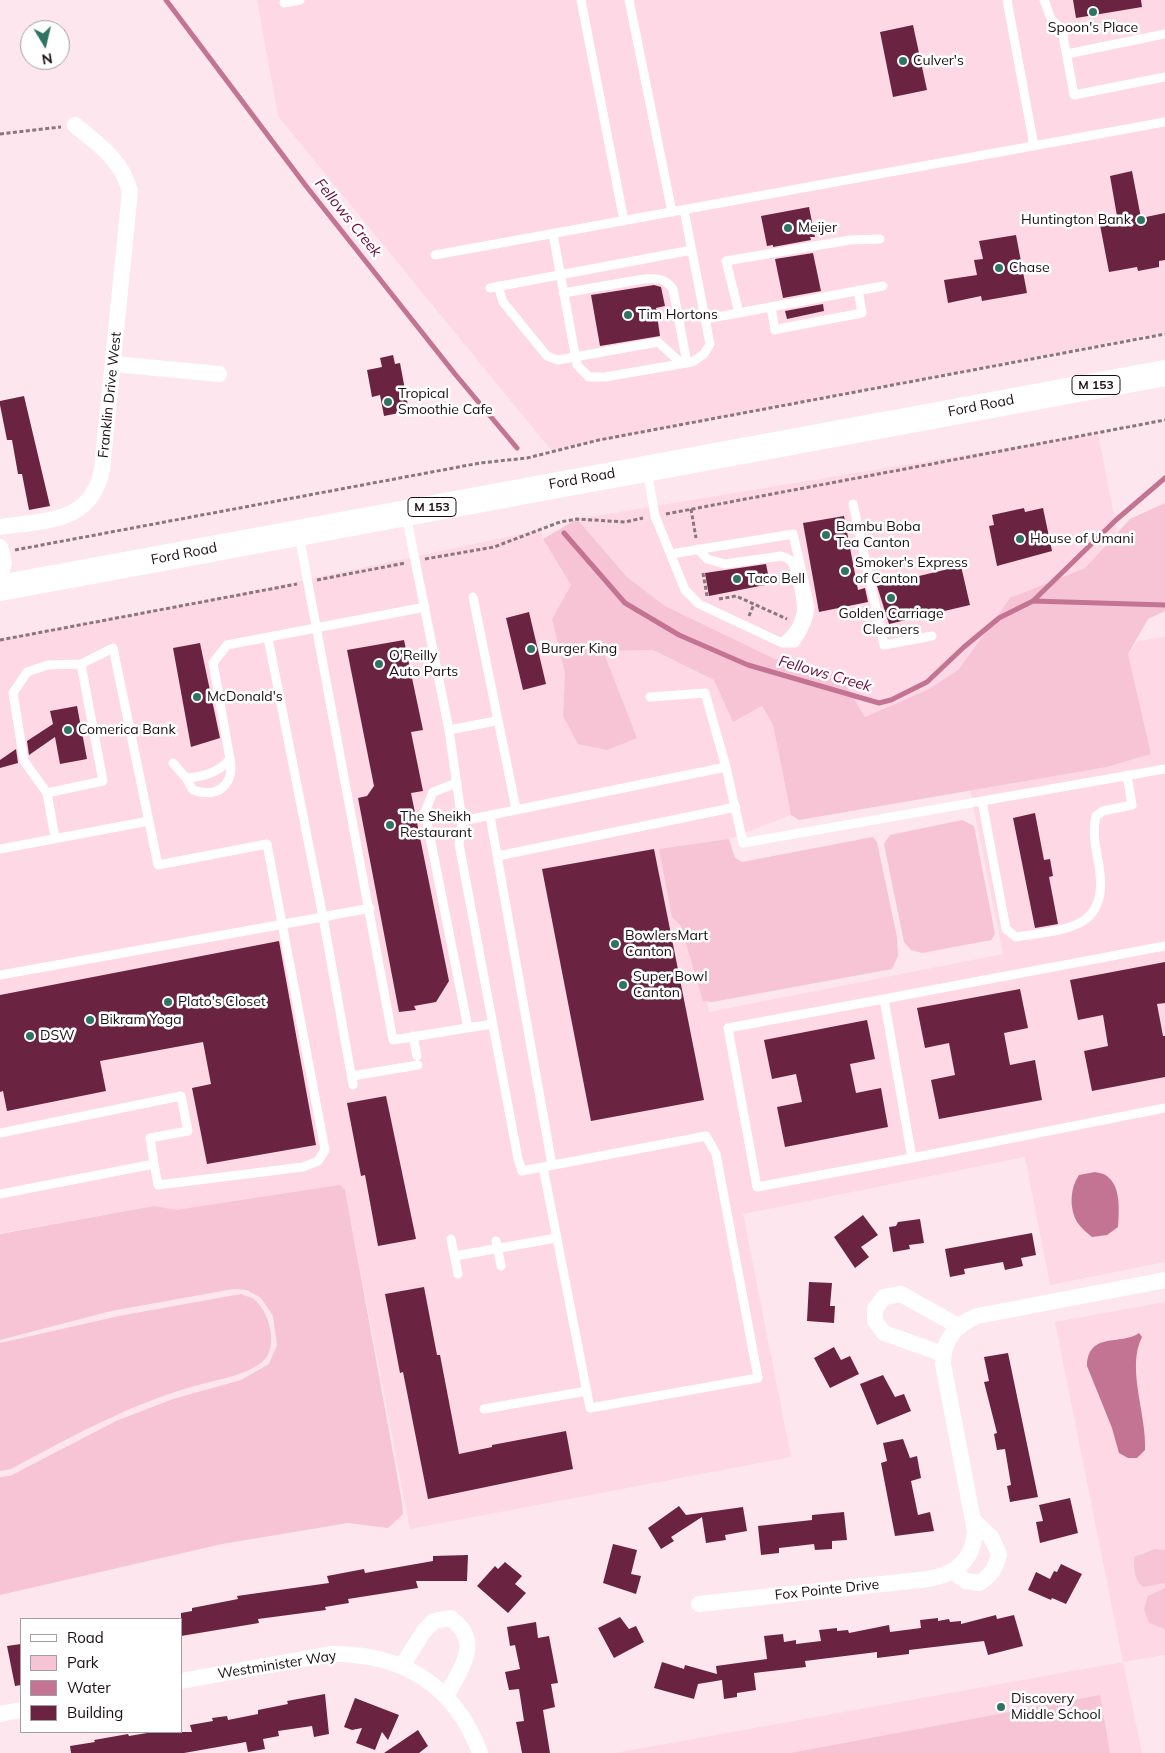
<!DOCTYPE html>
<html>
<head>
<meta charset="utf-8">
<style>
  body { margin:0 }
  #map { position:relative; width:1165px; height:1753px; overflow:hidden; background:#fee6ee; font-family:Mulish,sans-serif }
  canvas { display:block }
  .legend { position:absolute; left:20px; top:1618px; width:162px; height:115px; box-sizing:border-box; background:#fff; border:1px solid #a39fa0; margin:0; padding:6px 9px; list-style:none; font-size:15px; color:#1a0e12 }
  .legend li { display:flex; align-items:center; gap:10px; height:25px }
  .legend b { width:25px; border:1px solid #a39fa0 }
  .north { position:absolute; left:20px; top:20px; width:50px; height:50px; box-sizing:border-box; background:#fff; border:1px solid #a39fa0; border-radius:50%; rotate:171deg; font-size:14px; font-weight:700; line-height:20px; text-align:center; color:#1a0e12 }
  .north::after { content:''; display:block; margin:auto; width:18px; height:22px; background:#307263; clip-path:polygon(50% 0,100% 100%,50% 72%,0 100%) }
</style>
</head>
<body>
<div id="map">
<canvas width="1165" height="1753"></canvas>
<ul class="legend">
<li><b style="height:6px;background:#fff"></b>Road</li>
<li><b style="height:14px;background:#f6c4d5"></b>Park</li>
<li><b style="height:14px;background:#c37492"></b>Water</li>
<li><b style="height:14px;background:#6a2442"></b>Building</li>
</ul>
<div class="north">N</div>
</div>
<script>
const c = document.querySelector('canvas').getContext('2d');
c.lineJoin = 'round';
function fillPath(path, color) {
  c.fillStyle = color;
  c.fill(path, 'evenodd');
}
function strokePath(path, color, width, dash) {
  c.strokeStyle = color;
  c.lineWidth = width;
  c.lineCap = dash ? 'butt' : 'round';
  c.setLineDash(dash || []);
  c.stroke(path);
}
function drawText(font, color, halo, rows, align = 'center') {
  c.font = font + ' Mulish,sans-serif';
  c.lineWidth = 5;
  c.setLineDash([]);
  c.textBaseline = 'middle';
  c.strokeStyle = halo;
  c.fillStyle = color;
  for (const [text, x, y, turn = 0] of rows) {
    c.save();
    c.translate(x, y);
    c.rotate((+turn || 0) * Math.PI / 180);
    c.textAlign = isNaN(turn) ? turn : align;
    if (halo) c.strokeText(text, 0, 0);
    c.fillText(text, 0, 0);
    c.restore();
  }
}
fillPath(new Path2D(`
  M 257,0 L 1165,0 L 1165,332 L 551,450 L 278,116 Z
  M 1098,433 L 1117,532 L 1085,568 L 1010,598 L 959,669 L 929,689 L 865,717 L 839,674 L 805,663 L 775,659 L 665,606 L 627,577 L 577,519 Z
  M 540,530 L 543,539 L 571,585 L 552,619 L 565,673 L 563,716 L 637,738 L 602,651 L 653,650 L 715,680 L 733,722 L 761,706 L 773,725 L 791,815 L 729,839 L 676,848 L 709,1012 L 1003,954 L 970,790 L 1107,767 L 1151,754 L 1128,654 L 1138,641 L 1165,637 L 1165,1262 L 1050,1285 L 1025,1157 L 743,1214 L 791,1457 L 410,1529 L 345,1190 L 183,1217 L 154,1206 L 0,1233 L 0,639 L 234,595 Z
  M 1165,1302 L 1165,1655 L 1123,1662 L 1142,1753 L 615,1753 L 1123,1662 L 1055,1322 Z`), '#fed8e4');
fillPath(new Path2D(`
  M 1165,503 L 1165,611 L 1148,619 L 1128,654 L 1151,754 L 1107,767 L 799,820 L 791,815 L 773,725 L 762,706 L 733,722 L 714,680 L 653,650 L 603,651 L 637,738 L 607,750 L 578,744 L 563,716 L 565,673 L 552,619 L 571,585 L 543,539 L 577,519 L 627,577 L 665,606 L 775,659 L 805,663 L 839,674 L 865,717 L 929,689 L 959,669 L 1010,598 L 1085,568 L 1130,519 Z
  M 962,820 L 974,826 L 995,934 L 991,940 L 922,953 L 911,950 L 904,942 L 884,844 L 890,835 Z
  M 873,837 L 877,842 L 897,937 L 898,956 L 892,969 L 712,1002 L 703,1001 L 681,926 L 672,917 L 659,849 L 729,839 L 735,858 L 742,862 Z
  M 340,1185 L 345,1190 L 402,1502 L 403,1514 L 388,1528 L 348,1523 L 222,1544 L 0,1595 L 0,1477 L 10,1476 L 116,1421 L 173,1399 L 241,1380 L 269,1364 L 277,1345 L 273,1316 L 261,1298 L 247,1290 L 233,1289 L 111,1311 L 0,1340 L 0,1234 L 154,1206 L 176,1210 Z
  M 241,1294 C 245,1296 252,1297 255,1300 C 269,1312 278,1345 265,1359 C 251,1374 221,1379 202,1384 C 133,1402 73,1436 11,1469 L 0,1471 L 0,1343 L 119,1316 Z
  M 1155,1549 L 1165,1550 L 1165,1583 L 1143,1587 C 1134,1579 1134,1569 1134,1557 Z
  M 1165,1588 L 1165,1629 L 1149,1623 L 1144,1609 L 1148,1596 Z
  M 1100,1695 L 1110,1753 L 791,1753 Z`), '#f6c4d5');
fillPath(new Path2D(`
  M 1095,1172 C 1100,1173 1106,1174 1109,1178 C 1121,1188 1119,1213 1118,1227 L 1107,1235 L 1092,1237 C 1087,1233 1081,1228 1077,1222 C 1069,1208 1070,1188 1079,1175 Z
  M 1139,1333 L 1142,1337 C 1126,1368 1147,1415 1145,1450 L 1137,1458 L 1128,1458 L 1119,1453 L 1112,1428 L 1087,1366 C 1088,1331 1121,1346 1139,1333 Z`), '#c37492');
strokePath(new Path2D(`
  M 166,0 L 306,186 L 455,374 L 517,448
  M 564,533 L 625,603 L 679,635 L 748,665 L 879,703 L 891,700 L 927,682 L 964,647 L 999,618 L 1033,601 L 1116,520 L 1165,478
  M 1033,601 L 1165,605`), '#c37492', 5);
fillPath(new Path2D(`
  M 1073,0 L 1141,0 L 1142,7 L 1076,18 Z
  M 913,25 L 927,90 L 893,97 L 880,32 Z
  M 1132,171 L 1141,218 L 1165,213 L 1165,260 L 1159,261 L 1159,267 L 1138,271 L 1137,267 L 1109,272 L 1100,225 L 1118,222 L 1110,176 Z
  M 809,207 L 815,237 L 810,237 L 811,240 L 773,247 L 773,245 L 767,246 L 761,216 Z
  M 1016,235 L 1027,293 L 982,301 L 981,296 L 948,303 L 944,280 L 977,275 L 974,260 L 983,259 L 979,241 Z
  M 813,253 L 821,291 L 783,298 L 775,259 Z
  M 654,285 L 661,287 L 665,306 L 656,308 L 660,336 L 600,346 L 591,295 Z
  M 823,304 L 824,311 L 787,319 L 785,311 Z
  M 393,355 L 395,364 L 400,363 L 409,411 L 384,416 L 380,395 L 372,397 L 367,370 L 382,367 L 380,358 Z
  M 24,396 L 50,506 L 29,510 L 22,474 L 18,474 L 12,440 L 7,440 L 0,405 L 0,401 Z
  M 1024,508 L 1025,512 L 1043,508 L 1052,551 L 997,566 L 989,526 L 994,525 L 992,515 Z
  M 844,516 L 858,590 L 865,588 L 868,602 L 819,612 L 803,523 Z
  M 766,564 L 770,584 L 709,596 L 705,573 Z
  M 961,566 L 970,605 L 889,624 L 877,586 Z
  M 529,612 L 546,684 L 523,690 L 506,618 Z
  M 404,640 L 423,730 L 411,732 L 423,791 L 411,793 L 449,981 L 436,1002 L 414,1006 L 416,1010 L 399,1012 L 358,798 L 367,796 L 374,786 L 347,650 Z
  M 200,643 L 220,738 L 191,747 L 173,648 Z
  M 77,706 L 87,759 L 60,764 L 55,737 L 29,755 L 27,741 L 53,724 L 50,711 Z
  M 16,749 L 18,763 L 0,768 L 0,760 Z
  M 1035,813 L 1044,860 L 1050,859 L 1053,876 L 1049,877 L 1058,924 L 1035,928 L 1013,818 Z
  M 654,849 L 704,1100 L 591,1121 L 542,869 Z
  M 279,941 L 316,1145 L 207,1164 L 192,1088 L 211,1084 L 203,1042 L 100,1061 L 106,1091 L 7,1111 L 3,1091 L 0,1092 L 0,995 Z
  M 1165,962 L 1165,1003 L 1157,1004 L 1163,1036 L 1165,1036 L 1165,1077 L 1092,1091 L 1084,1051 L 1108,1046 L 1103,1015 L 1078,1020 L 1070,980 Z
  M 1020,989 L 1028,1028 L 1004,1033 L 1010,1065 L 1035,1060 L 1042,1100 L 939,1119 L 931,1080 L 955,1075 L 949,1043 L 925,1048 L 917,1008 Z
  M 867,1020 L 875,1059 L 850,1064 L 856,1093 L 881,1088 L 888,1127 L 785,1147 L 777,1107 L 802,1102 L 796,1074 L 772,1079 L 764,1040 Z
  M 386,1096 L 416,1239 L 378,1246 L 365,1175 L 361,1176 L 347,1103 Z
  M 863,1215 L 878,1235 L 861,1247 L 869,1257 L 855,1268 L 834,1237 Z
  M 920,1219 L 924,1243 L 909,1245 L 910,1249 L 893,1252 L 889,1227 L 896,1226 L 898,1222 Z
  M 1032,1233 L 1036,1255 L 1021,1258 L 1023,1266 L 1005,1270 L 1003,1262 L 964,1269 L 965,1274 L 950,1277 L 945,1249 Z
  M 809,1282 L 832,1283 L 830,1306 L 835,1306 L 834,1323 L 807,1321 Z
  M 424,1287 L 437,1355 L 440,1355 L 459,1454 L 492,1447 L 492,1445 L 566,1431 L 573,1469 L 428,1499 L 403,1372 L 400,1373 L 385,1294 Z
  M 834,1347 L 841,1360 L 850,1356 L 859,1374 L 830,1388 L 814,1358 Z
  M 1008,1353 L 1038,1497 L 1010,1502 L 1007,1486 L 1011,1485 L 1005,1449 L 997,1450 L 994,1434 L 997,1433 L 984,1382 L 989,1381 L 984,1357 Z
  M 883,1375 L 895,1397 L 904,1394 L 911,1411 L 877,1425 L 860,1384 Z
  M 903,1439 L 910,1458 L 917,1456 L 921,1478 L 911,1481 L 918,1515 L 930,1512 L 934,1531 L 895,1536 L 881,1463 L 887,1461 L 883,1443 Z
  M 1070,1498 L 1078,1533 L 1040,1543 L 1036,1522 L 1043,1521 L 1039,1505 Z
  M 679,1506 L 686,1515 L 743,1507 L 747,1531 L 725,1535 L 726,1540 L 706,1543 L 702,1517 L 671,1537 L 674,1541 L 661,1549 L 648,1528 Z
  M 844,1512 L 847,1540 L 832,1541 L 832,1549 L 815,1550 L 814,1544 L 779,1548 L 779,1553 L 761,1555 L 758,1526 L 812,1520 L 812,1515 Z
  M 613,1544 L 637,1550 L 631,1574 L 641,1576 L 636,1594 L 603,1583 Z
  M 468,1555 L 467,1581 L 416,1581 L 418,1588 L 348,1599 L 349,1603 L 325,1607 L 326,1610 L 258,1619 L 259,1623 L 181,1636 L 181,1613 L 192,1611 L 192,1608 L 238,1599 L 237,1596 L 329,1583 L 327,1576 L 364,1569 L 365,1573 L 433,1561 L 433,1556 Z
  M 505,1562 L 522,1576 L 515,1584 L 526,1593 L 508,1613 L 477,1586 L 495,1566 L 498,1569 Z
  M 1061,1564 L 1082,1574 L 1066,1604 L 1052,1598 L 1051,1600 L 1028,1590 L 1036,1572 L 1050,1579 L 1054,1571 L 1057,1572 Z
  M 996,1615 L 997,1619 L 1014,1615 L 1023,1646 L 988,1655 L 984,1641 L 909,1650 L 909,1654 L 877,1658 L 877,1652 L 805,1661 L 806,1667 L 754,1673 L 756,1690 L 737,1693 L 737,1697 L 724,1699 L 722,1680 L 698,1684 L 694,1699 L 654,1688 L 662,1662 L 684,1669 L 685,1665 L 717,1674 L 716,1666 L 767,1659 L 764,1636 L 783,1634 L 784,1642 L 796,1640 L 796,1644 L 821,1641 L 819,1630 L 837,1628 L 837,1631 L 848,1630 L 849,1633 L 889,1625 L 890,1632 L 921,1628 L 920,1620 L 938,1618 L 938,1621 L 949,1619 L 950,1622 L 961,1621 L 961,1624 Z
  M 620,1617 L 629,1629 L 636,1626 L 644,1642 L 614,1658 L 598,1628 Z
  M 536,1622 L 538,1638 L 549,1636 L 558,1683 L 551,1684 L 555,1707 L 543,1710 L 550,1753 L 522,1753 L 516,1722 L 524,1721 L 519,1689 L 509,1690 L 505,1672 L 520,1669 L 515,1645 L 510,1646 L 507,1627 Z
  M 21,1644 L 21,1685 L 15,1686 L 7,1646 Z
  M 325,1694 L 329,1734 L 314,1737 L 312,1726 L 278,1731 L 279,1736 L 263,1739 L 265,1749 L 248,1752 L 246,1742 L 184,1753 L 71,1753 L 70,1746 L 95,1742 L 94,1740 L 128,1734 L 129,1736 L 153,1732 L 192,1732 L 190,1725 L 213,1721 L 212,1718 L 227,1716 L 228,1720 L 258,1714 L 258,1710 L 288,1704 L 287,1701 Z
  M 355,1698 L 399,1715 L 388,1740 L 382,1732 L 375,1750 L 356,1743 L 362,1728 L 352,1730 L 344,1727 Z
  M 418,1730 L 428,1746 L 419,1753 L 384,1753 Z`), '#6a2442');
strokePath(new Path2D(`
  M 0,134 L 61,127
  M 691,509 L 696,538
  M 666,514 L 1165,420
  M 15,550 L 480,463 L 527,458 L 599,440 L 1165,334
  M 425,559 L 494,547 L 560,522 L 577,519 L 625,522 L 643,518
  M 703,573 L 707,596
  M 317,580 L 405,563
  M 719,599 L 736,596 L 787,619
  M 749,616 L 754,604
  M 0,640 L 297,584`), '#88777d', 3, [4, 2.5]);
strokePath(new Path2D(`
  M 581,0 L 624,221
  M 629,0 L 672,212
  M 1007,0 L 1034,146
  M 1044,0 L 1051,19 L 1062,30 L 1074,95 L 1165,77
  M 284,3 L 300,0
  M 1067,54 L 1165,34
  M 553,234 L 577,365 L 589,377 L 605,377 L 692,362 L 704,354 L 710,344 L 684,210
  M 435,255 L 1165,122
  M 498,286 L 503,302 L 547,356 L 558,360 L 658,342 L 682,364
  M 490,288 L 692,250
  M 563,293 L 644,279 C 657,278 665,278 673,289 L 687,363
  M 771,307 L 775,330 L 783,328 L 862,313 L 858,290
  M 739,313 L 726,261 L 850,240 L 880,239
  M 706,319 L 883,286
  M 647,470 L 655,516 L 685,590 L 699,604 L 782,643 L 795,643 C 803,632 809,621 810,607 L 793,534 L 671,554
  M 853,504 L 884,645 L 932,636
  M 406,515 L 449,730 L 462,821 L 459,844 L 518,1159 L 522,1171 L 706,1136 L 716,1154 L 758,1378 L 590,1408 L 543,1167
  M 299,535 L 393,1040 L 492,1024
  M 698,549 L 707,559 L 725,564 L 781,556 C 785,557 788,558 791,561 C 796,568 803,606 801,614 C 799,625 790,636 782,643
  M 473,597 L 516,809
  M 268,638 L 323,917 L 370,908
  M 650,697 L 705,693 L 726,767
  M 449,730 L 496,721
  M 173,763 L 186,778 C 203,777 219,773 230,759 L 213,663 L 227,645 L 425,607
  M 186,778 L 193,790 C 218,799 235,784 230,759
  M 457,783 L 433,792 L 425,812 L 468,1028
  M 47,793 L 103,781 L 81,664
  M 982,801 L 1006,929 L 1016,937 C 1065,929 1110,931 1099,866 C 1096,849 1092,833 1096,816 L 1103,811 L 1132,805 L 1127,775
  M 490,816 L 552,1165
  M 462,821 L 726,767 L 743,843 L 1165,769
  M 55,838 L 47,793 L 24,761 L 13,693 L 27,672 L 48,665 L 81,664 L 113,648 L 158,865 L 267,844 L 325,1150 L 318,1161 L 303,1167 L 158,1185 L 154,1164
  M 0,849 L 149,821
  M 498,856 L 736,807
  M 1165,946 L 884,999 L 912,1158 L 1165,1108
  M 0,975 L 323,917 L 353,1085
  M 884,999 L 728,1028 L 757,1187 L 912,1158
  M 413,1036 L 417,1056
  M 352,1076 L 418,1065
  M 0,1133 L 181,1096 L 188,1131 L 150,1138 L 154,1164 L 0,1194
  M 451,1239 L 458,1274
  M 496,1241 L 501,1266
  M 455,1256 L 556,1238
  M 484,1409 L 587,1391`), '#fff', 9);
strokePath(new Path2D(`
  M 114,364 L 219,374
  M 0,527 C 45,520 91,524 102,470 L 130,191 C 121,159 100,146 75,125
  M 0,547 L 4,563 L 0,576
  M 943,1354 L 884,1333 L 875,1321 L 875,1309 L 884,1297 L 901,1294 L 958,1326
  M 954,1572 L 966,1581 L 979,1583 C 991,1576 996,1567 999,1554 L 991,1537 L 974,1521
  M 699,1604 L 928,1579 C 956,1574 973,1561 975,1531 L 943,1364 C 943,1340 955,1325 977,1316 L 1165,1280
  M 402,1666 L 424,1631 L 434,1621 L 450,1618 C 484,1641 460,1669 446,1697
  M 181,1681 L 331,1654 C 402,1653 455,1685 480,1753
  M 0,1714 L 21,1710`), '#fff', 16);
strokePath(new Path2D(`
  M 0,588 L 1165,373`), '#fff', 26);
for (const [x, y, r, color] of [
  [1093,12,5,"#307263"],
  [903,61,5,"#307263"],
  [1141,220,5,"#307263"],
  [788,228,5,"#307263"],
  [999,268,5,"#307263"],
  [628,315,5,"#307263"],
  [388,402,5,"#307263"],
  [826,535,5,"#307263"],
  [1020,539,5,"#307263"],
  [845,571,5,"#307263"],
  [737,579,5,"#307263"],
  [891,598,5,"#307263"],
  [531,649,5,"#307263"],
  [379,664,5,"#307263"],
  [197,697,5,"#307263"],
  [68,730,5,"#307263"],
  [390,825,5,"#307263"],
  [615,944,5,"#307263"],
  [623,985,5,"#307263"],
  [168,1002,5,"#307263"],
  [90,1020,5,"#307263"],
  [30,1036,5,"#307263"],
  [1001,1707,5,"#307263"]
]) {
  const dot = new Path2D();
  dot.arc(x, y, r, 0, 2 * Math.PI);
  c.fillStyle = color;
  c.fill(dot);
  strokePath(dot, '#fff', 2);
}
for (const [x, y, w] of [
  [1096,385,48],
  [432,507,48]
]) {
  const box = new Path2D();
  box.roundRect(x - w / 2, y - 9.5, w, 19, 4);
  c.fillStyle = '#fff';
  c.fill(box);
  strokePath(box, '#1a0e12', 1);
}
drawText('bold 12px', '#1a0e12', null, [
  ["M 153",1096,385],
  ["M 153",432,507]
]);
drawText('14px', '#1a0e12', '#fff', [
  ["Spoon's Place",1093,28,"center"],
  ["Culver's",913,61],
  ["Huntington Bank",1131,220,"right"],
  ["Meijer",798,228],
  ["Chase",1009,268],
  ["Tim Hortons",638,315],
  ["Tropical",398,394],
  ["Smoothie Cafe",398,410],
  ["Bambu Boba",836,527],
  ["Tea Canton",836,543],
  ["House of Umani",1030,539],
  ["Smoker's Express",855,563],
  ["of Canton",855,579],
  ["Taco Bell",747,579],
  ["Golden Carriage",891,614,"center"],
  ["Cleaners",891,630,"center"],
  ["Burger King",541,649],
  ["O'Reilly",389,656],
  ["Auto Parts",389,672],
  ["McDonald's",207,697],
  ["Comerica Bank",78,730],
  ["The Sheikh",400,817],
  ["Restaurant",400,833],
  ["BowlersMart",625,936],
  ["Canton",625,952],
  ["Super Bowl",633,977],
  ["Canton",633,993],
  ["Plato's Closet",178,1002],
  ["Bikram Yoga",100,1020],
  ["DSW",40,1036],
  ["Discovery",1011,1699],
  ["Middle School",1011,1715]
], 'left');
drawText('14px', '#1a0e12', '#fff', [
  ["Franklin Drive West",110,395,-84],
  ["Ford Road",981,406,-11],
  ["Ford Road",582,479,-10],
  ["Ford Road",184,554,-11],
  ["Fox Pointe Drive",827,1590,-6],
  ["Westminister Way",277,1665,-9]
]);
drawText('italic 15px', '#6b093c', '#fff', [
  ["Fellows Creek",348,218,51],
  ["Fellows Creek",825,674,16]
]);
</script>
</body>
</html>
